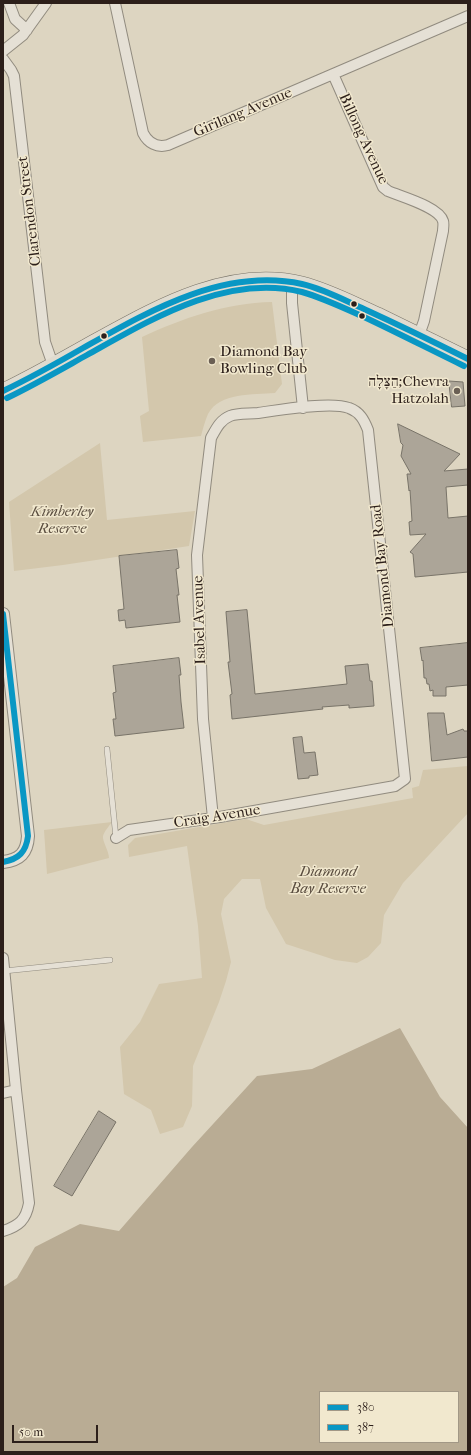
<!DOCTYPE html>
<html>
<head>
<meta charset="utf-8">
<style>
  body { margin:0 }
  #map { position:relative; width:471px; height:1455px; overflow:hidden; background:#ddd5c1; font-family:"IM FELL French Canon",serif }
  canvas { display:block }
  .frame { position:absolute; inset:0; border:4px solid #2c1f1a; pointer-events:none }
  .legend { position:absolute; left:319px; top:1391px; width:140px; height:52px; box-sizing:border-box; background:#f1e8ce; border:1px solid #a29886; margin:0; padding:5px 7px; list-style:none; font-size:12px; color:#2c1f1a }
  .legend li { display:flex; align-items:center; gap:8px; height:20px }
  .legend b { width:20px; border:1px solid #a29886 }
  .scale { position:absolute; left:12px; top:1425px; width:86px; height:18px; box-sizing:border-box; border:2px solid #2c1f1a; border-top:0; padding-left:5px; font-size:12px; line-height:14px; white-space:nowrap; color:#2c1f1a; -webkit-text-stroke:3px #f1e8ce; paint-order:stroke }
</style>
</head>
<body>
<div id="map">
<canvas width="471" height="1455"></canvas>
<div class="frame"></div>
<ul class="legend">
<li><b style="height:5px;background:#0997c4"></b>380</li>
<li><b style="height:5px;background:#0997c4"></b>387</li>
</ul>
<div class="scale">50 m</div>
</div>
<script>
const c = document.querySelector('canvas').getContext('2d');
c.lineJoin = 'round';
function fillPath(path, color) {
  c.fillStyle = color;
  c.fill(path, 'evenodd');
}
function strokePath(path, color, width, dash) {
  c.strokeStyle = color;
  c.lineWidth = width;
  c.lineCap = dash ? 'butt' : 'round';
  c.setLineDash(dash || []);
  c.stroke(path);
}
function drawText(font, color, halo, rows, align = 'center') {
  c.font = font + ' "IM FELL French Canon","Frank Ruhl Libre",serif';
  c.lineWidth = 3;
  c.setLineDash([]);
  c.textBaseline = 'middle';
  c.strokeStyle = halo;
  c.fillStyle = color;
  for (const [text, x, y, turn = 0] of rows) {
    c.save();
    c.translate(x, y);
    c.rotate((+turn || 0) * Math.PI / 180);
    c.textAlign = isNaN(turn) ? turn : align;
    if (halo) c.strokeText(text, 0, 0);
    c.fillText(text, 0, 0);
    c.restore();
  }
}
fillPath(new Path2D(`
  M 272,302 L 282,384 L 275,393 C 253,395 220,392 208,414 C 205,421 203,428 201,436 L 143,442 L 140,416 L 149,411 L 142,337 C 183,318 226,303 272,302 Z
  M 100,443 L 107,520 L 195,511 L 189,546 L 63,565 L 14,571 L 9,502 Z
  M 468,766 L 468,813 L 403,883 L 384,915 L 381,943 L 368,957 L 357,963 L 335,960 L 286,944 L 266,908 L 260,879 L 242,879 L 224,899 L 221,914 L 231,962 L 226,981 L 219,1002 L 193,1066 L 192,1106 L 183,1127 L 160,1134 L 151,1110 L 124,1094 L 120,1047 L 140,1022 L 159,984 L 202,978 L 198,926 L 187,846 L 129,857 L 128,845 L 135,838 L 246,819 L 264,825 L 413,798 L 412,788 L 419,786 L 423,770 Z
  M 112,822 C 109,826 104,832 103,836 C 102,841 109,851 109,858 L 47,874 L 44,830 Z`), '#d3c7ac');
fillPath(new Path2D(`
  M 400,1028 L 440,1097 L 468,1128 L 468,1452 L 3,1452 L 3,1287 L 17,1278 L 35,1247 L 80,1224 L 119,1231 L 192,1147 L 257,1076 L 312,1069 ZM 320,1392 L 458,1392 L 458,1442 L 320,1442 Z`), '#b9ac94');
const building = new Path2D(`
  M 449,381 L 463,382 L 465,406 L 452,407 Z
  M 398,424 L 460,454 L 444,471 L 468,469 L 468,485 L 446,487 L 448,518 L 468,516 L 468,572 L 415,577 L 413,554 L 410,552 L 426,534 L 410,535 L 409,522 L 412,521 L 410,490 L 409,491 L 407,474 L 411,474 L 401,456 L 403,445 L 401,443 Z
  M 177,550 L 179,568 L 176,569 L 179,595 L 177,595 L 180,622 L 126,628 L 125,620 L 119,621 L 118,610 L 124,609 L 119,556 Z
  M 247,610 L 255,694 L 347,684 L 345,666 L 368,664 L 370,681 L 372,681 L 374,706 L 349,708 L 349,705 L 322,707 L 323,709 L 232,719 L 230,695 L 232,694 L 228,662 L 230,662 L 226,612 Z
  M 468,643 L 468,685 L 446,687 L 446,696 L 433,696 L 433,690 L 430,691 L 429,684 L 427,684 L 426,678 L 424,678 L 423,660 L 422,661 L 420,648 Z
  M 179,658 L 181,675 L 179,675 L 181,702 L 184,728 L 115,736 L 113,719 L 116,719 L 113,693 L 116,692 L 113,666 Z
  M 428,713 L 444,713 L 447,735 L 463,729 L 464,731 L 468,731 L 468,757 L 432,761 Z
  M 302,737 L 304,753 L 315,752 L 318,775 L 309,776 L 309,778 L 298,779 L 293,738 Z
  M 99,1111 L 116,1122 L 72,1196 L 54,1186 Z`);
fillPath(building, '#aca598');
strokePath(building, '#787368', 1);
const service = new Path2D(`
  M 107,749 L 116,838
  M 4,971 L 110,960`);
const minor = new Path2D(`
  M 9,3 L 15,19 L 27,30
  M 115,3 L 143,133 C 148,143 157,148 168,145 L 468,16
  M 3,51 L 23,35 L 46,3
  M 3,59 L 11,70 L 14,76 L 45,342 L 53,365
  M 333,74 L 383,187 L 388,191 C 402,197 439,207 443,221 C 444,224 443,228 443,231 L 424,321 L 419,335
  M 292,283 L 292,303 L 303,408
  M 116,838 L 129,830 L 220,817 L 395,786 L 405,779 L 368,430 C 364,420 360,412 349,408 C 331,401 279,410 258,413 C 249,414 238,413 230,416 C 220,420 216,429 211,438 L 197,555 L 203,719 L 213,818
  M 3,958 L 16,1090 L 29,1203 C 26,1220 19,1226 3,1231
  M 3,1093 L 16,1090`);
const tertiary = new Path2D(`
  M 3,614 L 28,836 C 27,853 20,860 3,862`);
const primary = new Path2D(`
  M 3,391 C 34,376 64,359 94,342 C 156,308 228,266 302,284 C 329,291 353,304 378,315 C 408,330 438,344 468,359`);
strokePath(service, '#918b7f', 6);
strokePath(minor, '#918b7f', 12);
strokePath(tertiary, '#918b7f', 14);
strokePath(primary, '#787368', 16);
strokePath(service, '#e5e0d5', 5);
strokePath(minor, '#e5e0d5', 10);
strokePath(tertiary, '#e5e0d5', 12);
strokePath(primary, '#e0dbcf', 15);
strokePath(new Path2D(`
  M 3,391 C 30,378 57,363 83,348 C 149,311 224,267 302,284 C 324,289 344,300 364,309 C 399,325 434,342 468,359
  M 3,614 L 28,836 C 26,852 19,859 3,862`), '#0997c4', 6);
strokePath(new Path2D(`
  M 7,398 C 34,385 60,370 87,355 C 150,320 226,273 302,292 C 323,298 344,308 364,317 C 398,333 431,350 464,366`), '#0997c4', 6);
for (const [x, y, r, color] of [
  [354,304,3.5,"#2c1f1a"],
  [362,316,3.5,"#2c1f1a"],
  [104,336,3.5,"#2c1f1a"],
  [212,361,4,"#6a5f54"],
  [457,391,4,"#6a5f54"]
]) {
  const dot = new Path2D();
  dot.arc(x, y, r, 0, 2 * Math.PI);
  c.fillStyle = color;
  c.fill(dot);
  strokePath(dot, '#f1e8ce', 1.5);
}
drawText('15px', '#2c1f1a', '#f1e8ce', [
  ["Girilang Avenue",243,113,-23],
  ["Billong Avenue",363,139,65],
  ["Clarendon Street",30,211,-97],
  ["Diamond Bay Road",383,566,-96],
  ["Isabel Avenue",200,620,-92],
  ["Craig Avenue",217,817,-9]
]);
drawText('15px', '#2c1f1a', '#f1e8ce', [
  ["Diamond Bay",220,352],
  ["Bowling Club",220,369],
  ["הַצָּלָה;Chevra",449,382,"right"],
  ["Hatzolah",449,399,"right"]
], 'left');
drawText('italic 15px', '#5b4e40', '#f1e8ce', [
  ["Kimberley",62,512],
  ["Reserve",62,529],
  ["Diamond",328,872],
  ["Bay Reserve",328,889]
]);
</script>
</body>
</html>
